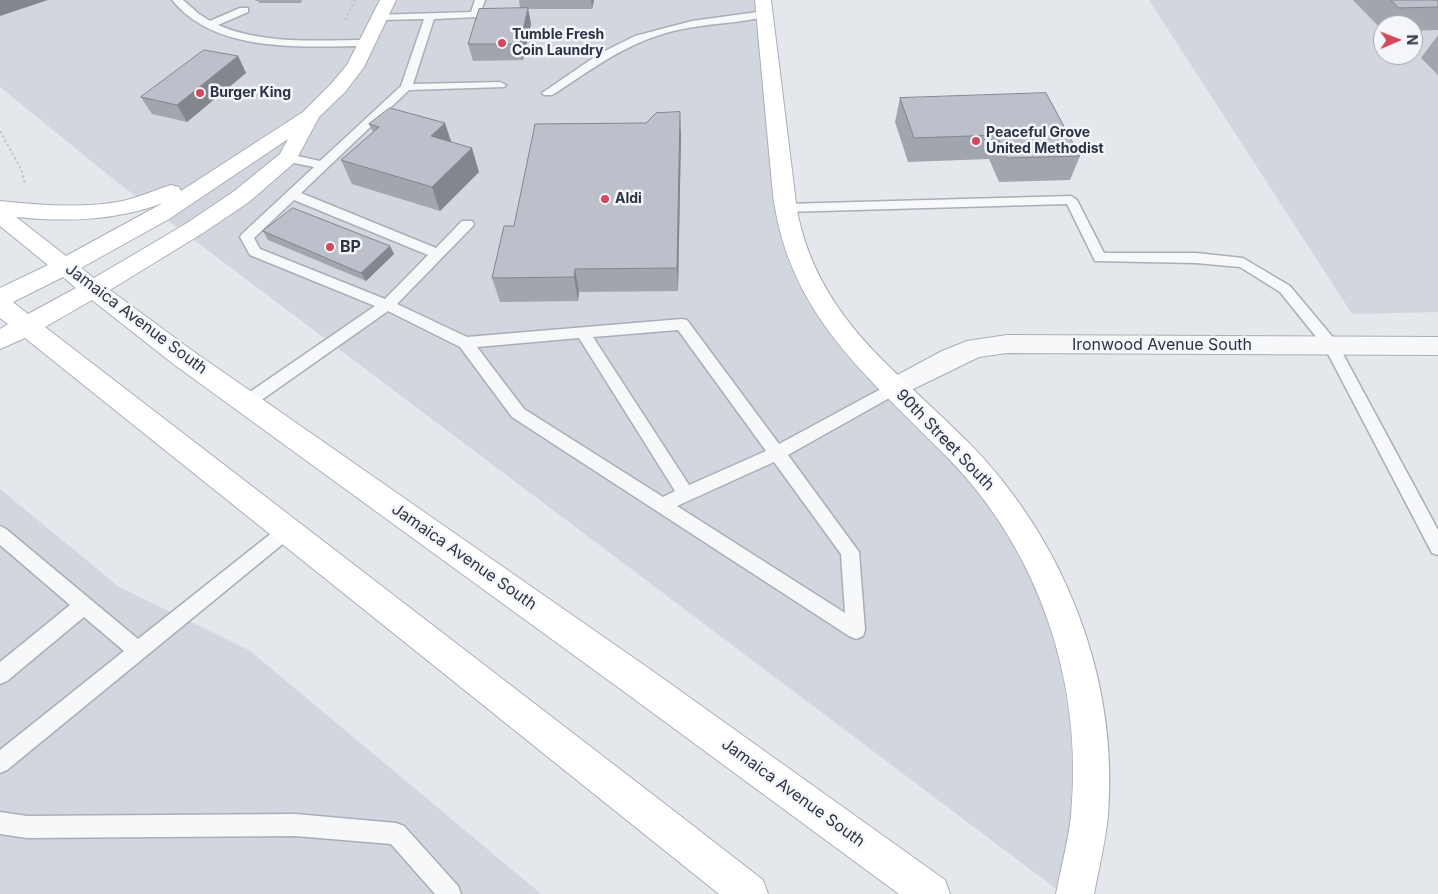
<!DOCTYPE html>
<html>
<head>
<meta charset="utf-8">
<style>
  body { margin:0 }
  #map { position:relative; width:1438px; height:894px; overflow:hidden; background:#e4e7ec; font-family:Inter,sans-serif }
  canvas { display:block }
  .north { position:absolute; left:1373px; top:15px; width:50px; height:50px; box-sizing:border-box; background:#f4f6f9; border:1px solid #a4a8b1; border-radius:50%; rotate:89deg; font-size:14px; font-weight:700; line-height:20px; text-align:center; color:#2b3445 }
  .north::after { content:''; display:block; margin:auto; width:18px; height:22px; background:#d1495b; clip-path:polygon(50% 0,100% 100%,50% 72%,0 100%) }
</style>
</head>
<body>
<div id="map">
<canvas width="1438" height="894"></canvas>
<div class="north">N</div>
</div>
<script>
const c = document.querySelector('canvas').getContext('2d');
c.lineJoin = 'round';
function fillPath(path, color) {
  c.fillStyle = color;
  c.fill(path, 'evenodd');
}
function strokePath(path, color, width, dash) {
  c.strokeStyle = color;
  c.lineWidth = width;
  c.lineCap = dash ? 'butt' : 'round';
  c.setLineDash(dash || []);
  c.stroke(path);
}
function drawText(font, color, halo, rows, align = 'center') {
  c.font = font + ' Inter,sans-serif';
  c.lineWidth = 5;
  c.setLineDash([]);
  c.textBaseline = 'middle';
  c.strokeStyle = halo;
  c.fillStyle = color;
  for (const [text, x, y, turn = 0] of rows) {
    c.save();
    c.translate(x, y);
    c.rotate((+turn || 0) * Math.PI / 180);
    c.textAlign = isNaN(turn) ? turn : align;
    if (halo) c.strokeText(text, 0, 0);
    c.fillText(text, 0, 0);
    c.restore();
  }
}
fillPath(new Path2D(`
  M 0,0 L 763,0 L 806,275 L 1011,512 L 1090,740 L 1063,894 L 117,182 L 0,87 Z
  M 1149,0 L 1438,0 L 1438,312 L 1352,314 ZM 1383,25 L 1413,25 L 1413,55 L 1383,55 Z
  M 0,489 L 119,587 L 249,650 L 541,894 L 0,894 Z`), '#d2d6de');
const lane = new Path2D(`
  M 172,0 L 183,0 L 199,14 L 210,21 L 240,8 L 248,8 L 248,12 L 218,25 C 264,45 319,40 368,40 L 373,43 L 368,46 C 305,46 217,55 172,0 Z
  M 475,0 L 485,0 L 479,17 L 434,19 L 413,84 L 500,82 L 506,85 L 504,87 L 409,90 L 301,193 L 436,248 L 462,221 L 472,221 L 474,224 L 472,227 L 397,304 L 467,337 L 682,319 L 687,320 L 779,444 L 890,384 L 895,382 L 900,384 L 903,388 L 900,392 L 788,455 L 859,552 L 865,630 L 863,636 L 856,639 L 849,636 L 512,417 L 460,347 L 388,311 L 253,406 L 247,408 L 241,406 L 239,402 L 241,398 L 375,306 L 250,255 L 240,237 L 242,234 L 314,167 L 284,161 L 282,158 L 288,154 L 320,161 L 401,86 L 424,19 L 380,20 L 375,17 L 376,15 L 471,12 ZM 294,200 L 428,255 L 385,299 L 260,249 L 254,238 ZM 678,330 L 766,451 L 689,485 L 593,337 ZM 579,338 L 675,491 L 663,497 L 524,409 L 477,347 ZM 774,462 L 841,554 L 845,613 L 677,506 Z
  M 765,11 L 770,14 L 769,16 C 737,24 705,23 673,31 C 625,43 593,69 552,95 L 544,95 L 542,93 L 599,54 L 635,36 L 692,21 Z
  M 1071,196 L 1077,200 L 1104,253 L 1196,253 L 1243,258 L 1290,286 L 1336,341 L 1438,530 L 1438,555 L 1432,553 L 1325,348 L 1280,292 L 1240,267 L 1196,263 L 1095,261 L 1067,204 L 785,212 L 779,208 L 785,204 Z
  M 289,521 L 295,524 L 298,529 L 295,534 L 7,770 L 0,773 L 0,750 L 124,651 L 84,617 L 7,681 L 0,684 L 0,662 L 70,605 L 0,545 L 0,526 L 6,529 L 138,639 L 283,524 Z
  M 0,812 L 27,816 L 295,814 L 396,823 L 404,826 L 458,886 L 461,894 L 435,894 L 391,844 L 295,836 L 27,838 L 0,834 Z`);
const street = new Path2D(`
  M 1007,335 L 1438,337 L 1438,355 L 1007,353 L 979,357 L 895,398 L 886,395 L 882,388 L 886,381 L 942,351 L 967,341 Z`);
const secondary = new Path2D(`
  M 380,0 L 396,0 L 364,67 L 345,92 L 319,117 L 295,162 L 249,202 L 203,233 L 110,290 L 190,349 L 654,672 L 945,880 L 950,894 L 899,894 L 630,696 L 172,363 L 92,300 L 45,327 L 669,807 L 763,880 L 768,894 L 719,894 L 25,338 L 0,349 L 0,329 L 8,324 L 0,318 L 0,288 L 48,265 L 0,226 L 0,201 C 41,205 82,209 123,201 C 140,197 155,190 171,185 L 179,187 L 181,191 L 303,112 L 331,84 L 347,65 ZM 288,139 L 280,154 L 233,192 L 187,223 L 94,278 L 81,268 L 169,219 ZM 163,203 L 66,256 L 16,217 C 67,222 115,221 163,203 ZM 63,277 L 76,288 L 28,314 L 13,302 Z
  M 755,0 L 771,0 L 797,211 C 819,320 896,369 969,443 C 1065,541 1119,679 1108,816 C 1105,843 1099,868 1094,894 L 1056,894 C 1061,868 1068,842 1071,816 C 1084,685 1040,552 948,458 C 868,376 789,316 773,195 Z`);
strokePath(lane, '#a9aeb7', 3);
strokePath(street, '#a9aeb7', 2);
strokePath(secondary, '#a9aeb7', 2);
strokePath(new Path2D(`
  M 345,20 L 355,0
  M 0,131 L 21,169 L 25,184`), '#c2c5cb', 2, [2.5, 2.5]);
fillPath(lane, '#f7f8fa');
fillPath(street, '#f7f8fa');
fillPath(secondary, '#fff');
fillPath(new Path2D(`
  M 255,0 L 302,0 L 301,3 L 259,3 L 258,1 L 256,1 Z
  M 519,0 L 594,0 L 592,9 L 528,9 L 531,24 L 523,60 L 473,61 L 468,44 L 520,8 Z
  M 1353,0 L 1438,0 L 1438,30 L 1413,31 L 1413,25 L 1383,25 L 1383,31 Z
  M 1438,35 L 1438,75 L 1421,58 Z
  M 238,56 L 246,73 L 187,122 L 152,114 L 141,97 Z
  M 900,98 L 1080,156 L 1070,180 L 999,182 L 989,159 L 908,162 L 895,122 Z
  M 369,124 L 451,142 L 479,172 L 440,211 L 352,184 L 341,160 L 373,132 Z
  M 681,136 L 678,291 L 579,292 L 578,301 L 500,302 L 492,278 L 514,226 Z
  M 263,231 L 390,246 L 394,254 L 366,281 L 268,240 Z`), '#a1a5ae');
fillPath(new Path2D(`
  M 0,0 L 48,0 L 0,16 Z
  M 591,0 L 594,0 L 592,9 Z
  M 528,8 L 531,24 L 523,60 L 520,44 Z
  M 238,56 L 246,73 L 187,122 L 177,105 Z
  M 680,112 L 681,136 L 678,291 L 677,268 Z
  M 445,123 L 453,147 L 431,136 Z
  M 472,148 L 479,172 L 440,211 L 432,187 Z
  M 390,246 L 394,254 L 366,281 L 361,273 Z
  M 575,269 L 579,292 L 578,301 L 574,277 Z`), '#83868d');
const building = new Path2D(`
  M 1391,0 L 1438,0 L 1438,7 L 1399,8 Z
  M 528,8 L 520,44 L 468,44 L 479,9 Z
  M 204,50 L 238,56 L 177,105 L 141,97 Z
  M 1046,93 L 1080,156 L 1007,158 L 997,135 L 914,138 L 900,98 Z
  M 390,108 L 445,123 L 431,136 L 472,148 L 432,187 L 341,160 L 379,127 L 369,124 Z
  M 680,112 L 677,268 L 575,269 L 574,277 L 492,278 L 504,226 L 514,226 L 535,124 L 646,123 L 656,113 Z
  M 293,208 L 390,246 L 361,273 L 263,231 Z`);
fillPath(building, '#bbc0ca');
strokePath(building, '#83868d', 1);
for (const [x, y, r, color] of [
  [502,43,5,"#d1495b"],
  [200,93,5,"#d1495b"],
  [976,141,5,"#d1495b"],
  [605,199,5,"#d1495b"],
  [330,247,5,"#d1495b"]
]) {
  const dot = new Path2D();
  dot.arc(x, y, r, 0, 2 * Math.PI);
  c.fillStyle = color;
  c.fill(dot);
  strokePath(dot, '#f4f6f9', 2);
}
drawText('bold 14px', '#2b3445', '#f4f6f9', [
  ["Tumble Fresh",512,35],
  ["Coin Laundry",512,51],
  ["Burger King",210,93],
  ["Peaceful Grove",986,133],
  ["United Methodist",986,149],
  ["Aldi",615,199]
], 'left');
drawText('bold 16px', '#2b3445', '#f4f6f9', [
  ["BP",340,247]
], 'left');
drawText('16px', '#2b3445', '#f4f6f9', [
  ["Jamaica Avenue South",136,319,37],
  ["Ironwood Avenue South",1162,345],
  ["90th Street South",945,440,46],
  ["Jamaica Avenue South",464,557,35],
  ["Jamaica Avenue South",793,793,36]
]);
</script>
</body>
</html>
